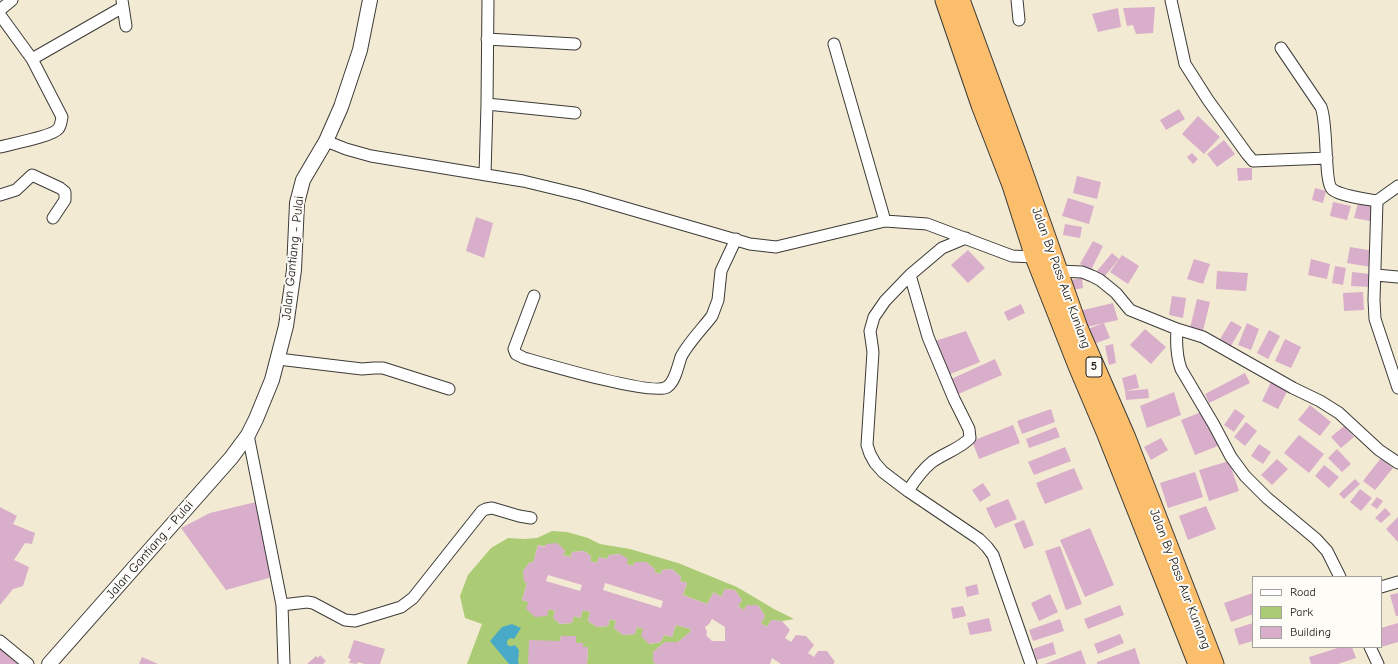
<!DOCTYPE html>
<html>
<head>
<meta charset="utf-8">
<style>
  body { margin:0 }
  #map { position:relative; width:1398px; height:664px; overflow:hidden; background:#f3ead3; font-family:"Comic Neue",sans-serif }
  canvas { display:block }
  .legend { position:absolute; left:1252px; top:576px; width:130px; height:72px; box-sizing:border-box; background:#fdfcf7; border:1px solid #a3a29f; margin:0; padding:5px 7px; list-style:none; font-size:12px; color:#1c1c1c }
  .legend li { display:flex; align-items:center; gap:8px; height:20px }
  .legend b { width:20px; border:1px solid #a3a29f }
</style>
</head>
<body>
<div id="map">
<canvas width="1398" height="664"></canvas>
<ul class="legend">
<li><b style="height:5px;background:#fff"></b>Road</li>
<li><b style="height:11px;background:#abcc74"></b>Park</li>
<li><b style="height:11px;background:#d9aeca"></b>Building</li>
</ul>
</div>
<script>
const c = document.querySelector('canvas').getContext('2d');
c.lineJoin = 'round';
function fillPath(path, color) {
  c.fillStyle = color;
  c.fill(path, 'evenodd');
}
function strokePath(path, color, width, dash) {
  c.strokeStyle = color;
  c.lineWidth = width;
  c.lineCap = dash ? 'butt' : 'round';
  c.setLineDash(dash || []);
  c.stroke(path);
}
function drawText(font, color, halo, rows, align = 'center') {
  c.font = font + ' "Comic Neue",sans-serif';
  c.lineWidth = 4;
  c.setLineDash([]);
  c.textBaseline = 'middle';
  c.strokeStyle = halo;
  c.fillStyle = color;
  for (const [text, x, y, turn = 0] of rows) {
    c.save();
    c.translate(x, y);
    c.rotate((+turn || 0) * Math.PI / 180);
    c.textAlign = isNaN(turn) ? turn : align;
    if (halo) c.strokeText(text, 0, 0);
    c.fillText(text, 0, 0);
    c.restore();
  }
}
fillPath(new Path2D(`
  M 552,531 L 567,532 L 588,538 L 600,544 L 630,549 L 678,563 L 737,587 L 774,609 L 794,619 L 782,621 L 771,620 L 767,627 L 761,623 L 765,616 L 758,605 L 747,605 L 744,610 L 738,606 L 742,600 L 735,590 L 725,589 L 721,597 L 714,592 L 707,604 L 683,595 L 687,583 L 680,581 L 681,577 L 672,569 L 662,570 L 661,574 L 654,572 L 655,569 L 646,562 L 635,562 L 633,566 L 627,564 L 620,554 L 609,555 L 607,559 L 599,557 L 597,563 L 590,561 L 591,556 L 584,551 L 572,552 L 571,557 L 563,555 L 565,550 L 538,545 L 533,563 L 530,562 L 523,571 L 527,583 L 522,600 L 555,611 L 553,618 L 560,624 L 572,623 L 574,616 L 580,618 L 583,610 L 590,612 L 588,621 L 597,627 L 608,626 L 610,619 L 616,621 L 614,628 L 623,635 L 635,634 L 637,627 L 643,629 L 650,644 L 661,642 L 664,635 L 672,637 L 676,625 L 691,629 L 690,632 L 678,642 L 665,642 L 653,652 L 653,662 L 656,664 L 587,664 L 588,647 L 583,647 L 583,643 L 576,643 L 576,636 L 561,636 L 560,641 L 528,664 L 467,664 L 482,624 L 465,618 L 460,596 L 468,575 L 491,548 L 508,538 L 524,539 L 537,538 Z`), '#abcc74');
fillPath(new Path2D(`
  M 512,624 L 521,628 L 514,639 L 510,638 L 507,641 L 507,644 L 509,646 L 512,646 L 515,645 L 519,650 L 518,662 L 519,664 L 509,664 L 490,641 L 502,627 Z`), '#49aac8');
fillPath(new Path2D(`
  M 1155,7 L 1153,33 L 1136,34 L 1133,25 L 1127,26 L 1123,8 Z
  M 1118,8 L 1121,27 L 1098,32 L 1092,14 Z
  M 1179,109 L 1185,119 L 1166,130 L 1160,120 Z
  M 1198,116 L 1220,137 L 1204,154 L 1182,134 Z
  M 1224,140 L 1235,154 L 1217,167 L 1207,154 Z
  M 1192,153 L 1198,159 L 1193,164 L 1187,157 Z
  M 1237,168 L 1252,168 L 1252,180 L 1238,181 Z
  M 1077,176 L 1101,182 L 1097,199 L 1073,193 Z
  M 1315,188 L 1326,191 L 1323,203 L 1312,200 Z
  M 1068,198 L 1094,206 L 1089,224 L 1062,216 Z
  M 1333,202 L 1351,206 L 1347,220 L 1330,216 Z
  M 1358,203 L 1373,206 L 1370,221 L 1354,218 Z
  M 476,217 L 493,223 L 484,258 L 466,251 Z
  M 1065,224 L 1082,227 L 1080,238 L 1063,235 Z
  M 1093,241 L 1103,246 L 1091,270 L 1080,264 Z
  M 1350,247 L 1374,251 L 1371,267 L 1347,263 Z
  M 968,250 L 985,268 L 968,283 L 951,265 Z
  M 1112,253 L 1119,259 L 1104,277 L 1097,271 Z
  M 1122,255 L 1139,266 L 1128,284 L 1110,272 Z
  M 1194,259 L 1210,264 L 1203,284 L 1187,279 Z
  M 1311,259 L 1330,264 L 1327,279 L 1308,275 Z
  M 1335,266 L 1346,268 L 1343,285 L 1332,283 Z
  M 1217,271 L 1248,273 L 1246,291 L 1216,289 Z
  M 1352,272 L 1370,274 L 1369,287 L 1351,286 Z
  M 1082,278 L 1083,288 L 1066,291 L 1065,281 Z
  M 1363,292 L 1364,310 L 1344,311 L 1343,293 Z
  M 1172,296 L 1186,298 L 1183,318 L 1169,315 Z
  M 1197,299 L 1210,302 L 1203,331 L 1190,328 Z
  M 1113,303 L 1118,320 L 1104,323 L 1110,338 L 1088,346 L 1082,331 L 1104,323 L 1079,329 L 1075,312 Z
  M 1021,304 L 1025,313 L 1008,321 L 1004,312 Z
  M 1231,321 L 1242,327 L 1231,346 L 1220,339 Z
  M 1247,323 L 1259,329 L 1251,350 L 1238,345 Z
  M 1145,329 L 1166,347 L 1151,364 L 1130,345 Z
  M 1269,330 L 1280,336 L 1268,359 L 1257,353 Z
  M 966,331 L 980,362 L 948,375 L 935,341 Z
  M 1285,339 L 1301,347 L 1291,368 L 1275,361 Z
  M 1113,344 L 1116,363 L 1109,365 L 1105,346 Z
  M 995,359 L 1002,375 L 956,395 L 949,380 Z
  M 1245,373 L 1250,383 L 1209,403 L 1205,394 Z
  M 1136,374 L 1139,388 L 1125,391 L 1122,378 Z
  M 1271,382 L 1288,390 L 1278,409 L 1262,401 Z
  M 1148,389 L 1149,398 L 1126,400 L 1125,391 Z
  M 1174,392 L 1181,415 L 1147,428 L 1140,406 Z
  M 1310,405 L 1331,422 L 1320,436 L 1298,420 Z
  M 1051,409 L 1055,422 L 1022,434 L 1017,421 Z
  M 1235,409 L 1245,416 L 1234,432 L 1224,425 Z
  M 1204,411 L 1218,446 L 1195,455 L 1181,420 Z
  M 1246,422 L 1257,431 L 1245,446 L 1234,437 Z
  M 1013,425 L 1020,443 L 979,459 L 972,441 Z
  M 1344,426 L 1354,437 L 1341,448 L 1331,437 Z
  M 1056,427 L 1060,437 L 1029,448 L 1026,439 Z
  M 1299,435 L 1324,454 L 1309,473 L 1284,453 Z
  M 1161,438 L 1168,450 L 1151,460 L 1144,447 Z
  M 1259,444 L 1271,452 L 1263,464 L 1251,456 Z
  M 1065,447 L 1071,461 L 1034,475 L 1028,462 Z
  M 1337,449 L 1351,464 L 1342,472 L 1328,458 Z
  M 1381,458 L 1393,468 L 1375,490 L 1363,481 Z
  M 1277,459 L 1288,469 L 1272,485 L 1261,475 Z
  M 1229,461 L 1239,491 L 1209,501 L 1199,470 Z
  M 1324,465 L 1339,477 L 1329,488 L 1315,476 Z
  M 1074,468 L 1083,489 L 1045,504 L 1036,483 Z
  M 1195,472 L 1203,497 L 1168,508 L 1160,483 Z
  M 1355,479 L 1360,484 L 1344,499 L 1339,494 Z
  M 983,483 L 991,495 L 980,502 L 972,490 Z
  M 1360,489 L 1372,498 L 1361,511 L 1350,502 Z
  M 1377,497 L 1383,501 L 1377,509 L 1371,505 Z
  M 1008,499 L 1017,519 L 995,528 L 986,508 Z
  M 256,502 L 276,576 L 226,590 L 181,528 L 210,513 Z
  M 1206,506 L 1216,529 L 1188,540 L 1179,516 Z
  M 0,507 L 17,516 L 13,524 L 35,533 L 32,544 L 25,543 L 14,560 L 29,567 L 23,586 L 13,589 L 0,605 Z
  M 1385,508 L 1391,514 L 1381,523 L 1375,518 Z
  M 1398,517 L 1398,542 L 1386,529 Z
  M 1024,520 L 1034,545 L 1024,549 L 1014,524 Z
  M 1090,528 L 1114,585 L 1085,597 L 1060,540 Z
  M 557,543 L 565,550 L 563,555 L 571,557 L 572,552 L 584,551 L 591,556 L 590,561 L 597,563 L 599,557 L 607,559 L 609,555 L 620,554 L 628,559 L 627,564 L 633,566 L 635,562 L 646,562 L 655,569 L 654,572 L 661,574 L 662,570 L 672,569 L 681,577 L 680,581 L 687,583 L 683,595 L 707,604 L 714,592 L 721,597 L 725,589 L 735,590 L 742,600 L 738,606 L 744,610 L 747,605 L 758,605 L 765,616 L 761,623 L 767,627 L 771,620 L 782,621 L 790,630 L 785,638 L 791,642 L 796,635 L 806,636 L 814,645 L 808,653 L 814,657 L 818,651 L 827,651 L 835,662 L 833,664 L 781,664 L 772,658 L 770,664 L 656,664 L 653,662 L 653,652 L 665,642 L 678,642 L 690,632 L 691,629 L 676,625 L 672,637 L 664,635 L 661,642 L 649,644 L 641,636 L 643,629 L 637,627 L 635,634 L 623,635 L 614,628 L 616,621 L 610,619 L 608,626 L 597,627 L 588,621 L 590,612 L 583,610 L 580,618 L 574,616 L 572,623 L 560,624 L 553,618 L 555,611 L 549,609 L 547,616 L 535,617 L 526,609 L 528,602 L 522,600 L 527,583 L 524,582 L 523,571 L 530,562 L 533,563 L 538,545 L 545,547 L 546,544 ZM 548,575 L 582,585 L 580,591 L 546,581 ZM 605,583 L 663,601 L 661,608 L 603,590 ZM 712,619 L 725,627 L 725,641 L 712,641 L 706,635 L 707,632 L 705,627 L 709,624 Z
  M 1060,546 L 1082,604 L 1066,610 L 1045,551 Z
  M 977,584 L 979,594 L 967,597 L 965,587 Z
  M 1253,593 L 1253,614 L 1231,622 L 1224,603 Z
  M 1398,593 L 1398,616 L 1396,616 L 1390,595 Z
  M 1050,594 L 1058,612 L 1039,621 L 1031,603 Z
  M 1120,605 L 1124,615 L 1088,629 L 1084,619 Z
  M 963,606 L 966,616 L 953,619 L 951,608 Z
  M 989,618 L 992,631 L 970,635 L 967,623 Z
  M 1060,619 L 1064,631 L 1033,641 L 1029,630 Z
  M 1253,623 L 1253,641 L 1239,645 L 1234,629 Z
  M 1398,623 L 1398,642 L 1381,647 L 1381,628 Z
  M 1120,634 L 1124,643 L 1098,654 L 1094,644 Z
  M 561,636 L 576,636 L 576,643 L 583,643 L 583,647 L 588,647 L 587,664 L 528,664 L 529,640 L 560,641 Z
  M 354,640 L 385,649 L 380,664 L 365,664 L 358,662 L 357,664 L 349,663 L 351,659 L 348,658 Z
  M 1053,642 L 1056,654 L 1037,660 L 1033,649 Z
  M 0,643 L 27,664 L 0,664 Z
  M 1341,647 L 1352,647 L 1356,658 L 1338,664 L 1311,664 L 1309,657 Z
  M 1135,648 L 1140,664 L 1097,664 L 1097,662 Z
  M 1081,650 L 1086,664 L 1045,664 Z
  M 320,655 L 326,661 L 323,664 L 307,664 L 316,656 L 318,658 Z
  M 142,657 L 158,664 L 139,664 Z`), '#d9aeca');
const minor = new Path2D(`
  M 122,0 L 126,26
  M 1017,0 L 1019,20
  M 1171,0 L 1185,64 L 1208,100 L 1247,154 L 1253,161 L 1327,158
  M 0,10 L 12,0
  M 0,15 L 32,59 L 62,117 C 61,121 61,126 58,129 C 53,136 11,144 0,147
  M 487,39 L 575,44
  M 834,44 L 885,221
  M 1281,48 L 1321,107 C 1328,123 1324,182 1332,189 C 1340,196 1366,199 1377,201 L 1398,186
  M 32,59 L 123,7
  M 487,104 L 575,113
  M 326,141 L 346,149 L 371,156 L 523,181 L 581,195 L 750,244 L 776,247 L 885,221 L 927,224 L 1012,256 L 1035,257
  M 485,175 L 487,104 L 488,0
  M 0,195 L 16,190 L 32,175 L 60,188 L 65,192 L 65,200 L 53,218
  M 1377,201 L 1374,300 L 1375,319 L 1398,388
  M 966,238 L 942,248 L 910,275 L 885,301 L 874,317 L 870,331 L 873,352 L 867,445 L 870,454 L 875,463 L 883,472 L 908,491 L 979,539 L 987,547 L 993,555 L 1031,664
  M 1058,271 L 1082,272 L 1092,276 L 1100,280 L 1116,293 L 1130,310 L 1177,329 L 1203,337 L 1293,388 L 1320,401 L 1339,413 L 1379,450 L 1398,463
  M 1376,275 L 1398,277
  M 534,296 L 514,349 L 516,354 L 524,358 C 545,364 653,396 667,387 C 675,382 678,366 681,357 C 688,343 703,328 712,316 L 718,300 L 721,271 L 736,239
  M 1177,329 C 1176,343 1176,355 1181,369 L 1214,425 L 1231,457 L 1245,476 L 1267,498 L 1316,539 L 1327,551 L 1340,577
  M 278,359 L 362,369 L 374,368 L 383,368 L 449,389
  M 248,435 L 282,605 L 284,664
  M 908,491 C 915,480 922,470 932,462 C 944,453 960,449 970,438 L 969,429 L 954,399 L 928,337 L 910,275
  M 1381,587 L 1398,582
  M 282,605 L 307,602 L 313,603 L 345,620 L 355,621 L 401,607 L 413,598 L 482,511 L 486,509 L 492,508 L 519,516 L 531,518
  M 0,641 L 28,664
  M 1370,647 L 1378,664`);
const tertiary = new Path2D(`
  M 49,664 L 231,458 L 248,435 L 256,419 L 272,380 L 286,326 L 294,270 L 297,203 L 303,180 L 326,141 L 341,107 L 360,50 L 370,0`);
const trunk = new Path2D(`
  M 945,0 L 981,105 L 1012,185 L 1035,257 L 1078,366 L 1106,432 L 1198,664
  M 960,0 L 1018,158 L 1078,328 L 1126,438 L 1214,664`);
strokePath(minor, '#3c3b37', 13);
strokePath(tertiary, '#3c3b37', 16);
strokePath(trunk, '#3c3b37', 21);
strokePath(minor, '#fff', 11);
strokePath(tertiary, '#fff', 14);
strokePath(trunk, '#fabe6d', 19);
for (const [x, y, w] of [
  [1094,367,16]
]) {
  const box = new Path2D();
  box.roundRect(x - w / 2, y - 10, w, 20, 3);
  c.fillStyle = '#fdfcf7';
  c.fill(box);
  strokePath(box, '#1c1c1c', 1);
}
drawText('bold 12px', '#1c1c1c', null, [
  ["5",1094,367]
]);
drawText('13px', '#1c1c1c', '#fdfcf7', [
  ["Jalan Gantiang - Pulai",293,258,-84],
  ["Jalan By Pass Aur Kuniang",1061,278,70],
  ["Jalan Gantiang - Pulai",150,550,-49],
  ["Jalan By Pass Aur Kuniang",1180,579,69]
]);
</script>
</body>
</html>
